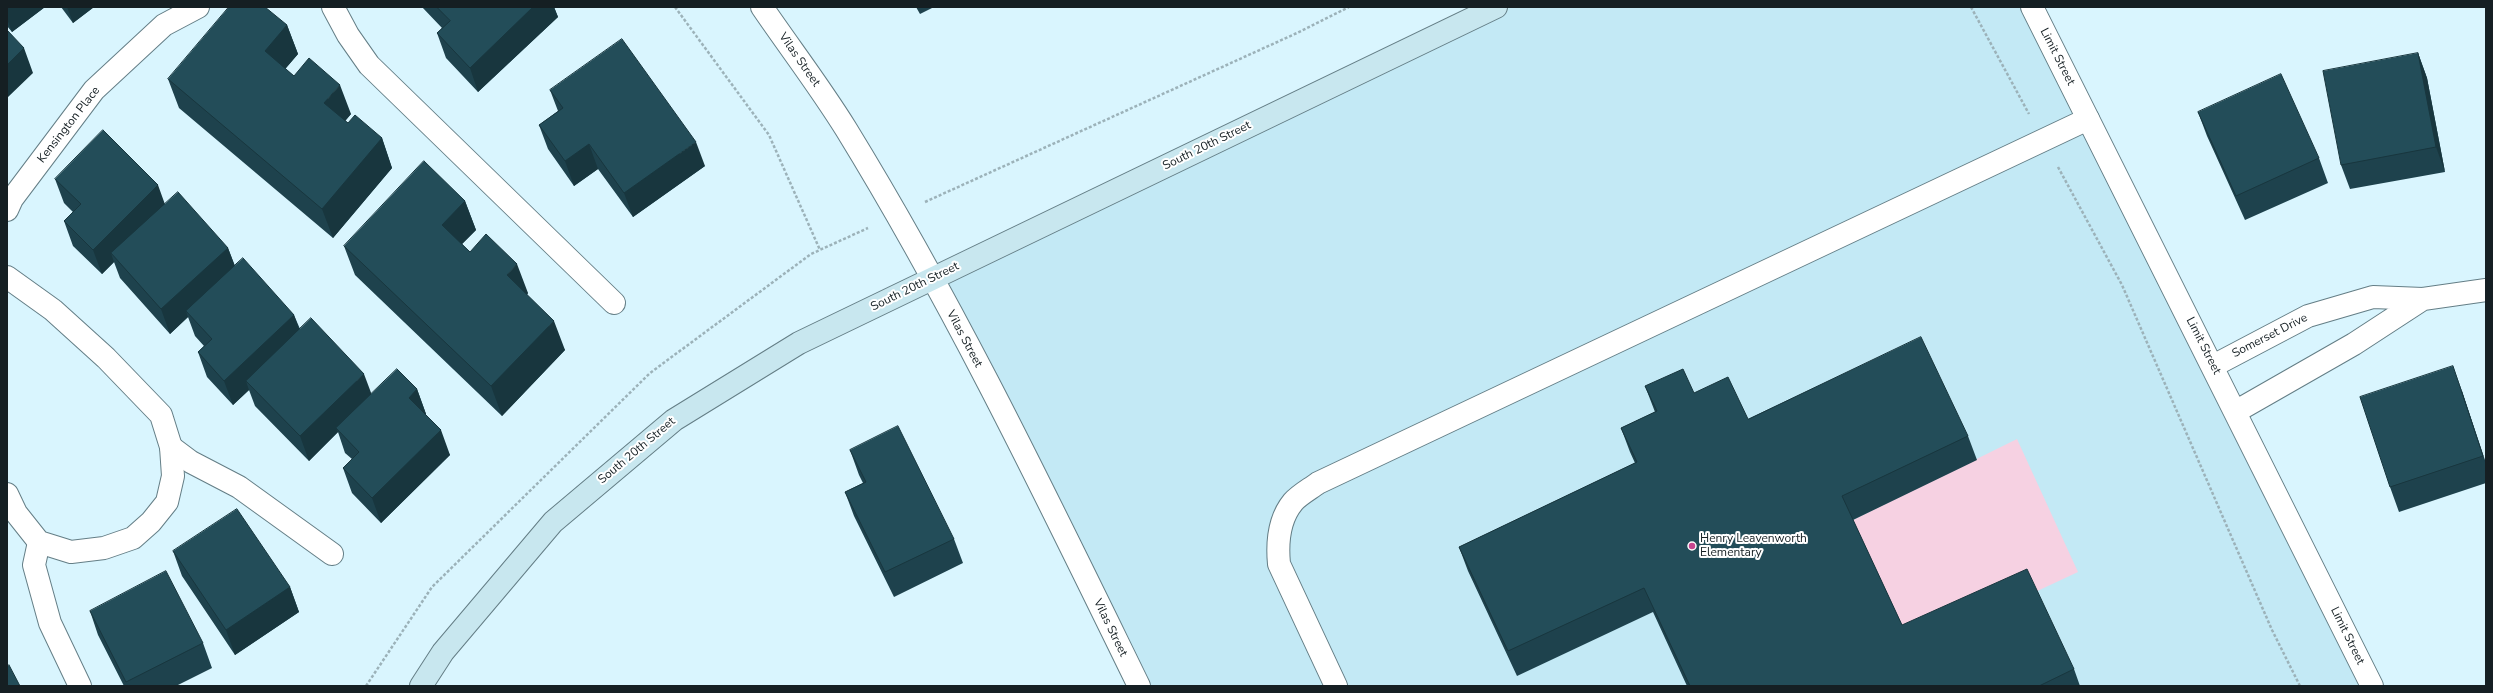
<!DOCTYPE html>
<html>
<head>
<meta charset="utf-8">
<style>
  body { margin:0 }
  #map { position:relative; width:2493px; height:693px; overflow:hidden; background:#d9f5fe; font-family:"Nunito Sans",sans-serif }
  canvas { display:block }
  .frame { position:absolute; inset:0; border:8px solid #151f23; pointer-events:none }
</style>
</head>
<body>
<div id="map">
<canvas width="2493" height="693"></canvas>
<div class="frame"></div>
</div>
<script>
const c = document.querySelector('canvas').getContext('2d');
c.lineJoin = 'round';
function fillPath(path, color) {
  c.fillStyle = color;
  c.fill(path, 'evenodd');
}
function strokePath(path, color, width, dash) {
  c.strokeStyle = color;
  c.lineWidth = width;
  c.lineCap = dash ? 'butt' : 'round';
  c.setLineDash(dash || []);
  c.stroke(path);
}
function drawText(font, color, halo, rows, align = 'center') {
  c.font = font + ' "Nunito Sans",sans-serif';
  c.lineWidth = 4;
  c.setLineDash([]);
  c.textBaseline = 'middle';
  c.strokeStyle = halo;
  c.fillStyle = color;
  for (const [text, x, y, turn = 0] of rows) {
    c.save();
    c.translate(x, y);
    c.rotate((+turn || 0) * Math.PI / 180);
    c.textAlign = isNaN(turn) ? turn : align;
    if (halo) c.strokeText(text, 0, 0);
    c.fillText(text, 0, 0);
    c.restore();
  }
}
fillPath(new Path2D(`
  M 1496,7 L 2032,7 L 2372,686 L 1139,686 L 932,279 Z`), '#c3e9f5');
fillPath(new Path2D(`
  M 2017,439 L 2078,572 L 1911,650 L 1851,521 Z`), '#f6d1e2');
const service = new Path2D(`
  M 333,7 L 348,35 L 369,65 L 614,303
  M 171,447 L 191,462 L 239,487 L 332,554
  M 39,542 L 34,565 L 50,623 L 80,686
  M 1336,686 L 1279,564 C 1277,543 1279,519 1293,502 C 1299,495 1310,489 1318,483 L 2088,119`);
const minor = new Path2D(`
  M 762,7 C 790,48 820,87 846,129 C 956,308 1047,498 1139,686
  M 2032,7 L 2372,686
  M 7,210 L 12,199 L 94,90 L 164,25 L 198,7
  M 7,277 L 53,310 L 106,358 L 161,415 L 171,447 L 173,476 L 167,502 L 151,522 L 133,538 L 104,548 L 71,552 L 39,542 L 16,513 L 7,494
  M 2213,366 L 2308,316 L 2373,297 L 2423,299 L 2486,290
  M 2235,412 L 2354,344 L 2423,299`);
const secondary = new Path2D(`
  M 421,686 L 443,652 L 553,522 L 674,420 L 799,343 L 1496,7`);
strokePath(service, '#647e86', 24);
strokePath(minor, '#647e86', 24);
strokePath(secondary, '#647e86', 24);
strokePath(new Path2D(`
  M 675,7 L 769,135 L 820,250
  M 1971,7 L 2029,114
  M 2058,167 L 2122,285 L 2272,630 L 2300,686
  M 925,202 L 1297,33 L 1349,7
  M 366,686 L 432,587 L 650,373 L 811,254 L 868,228`), '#9cb2b9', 2.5, [3, 2]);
strokePath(service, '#fff', 22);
strokePath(minor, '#fff', 22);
strokePath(secondary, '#c8e7ef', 22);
fillPath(new Path2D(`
  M 7,7 L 45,7 L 12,32 L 7,26 Z
  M 61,7 L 94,7 L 73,23 Z
  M 422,7 L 554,7 L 558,17 L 478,92 L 446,58 L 437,33 L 442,28 Z
  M 916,7 L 934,7 L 920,14 Z
  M 287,25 L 298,54 L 285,69 L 294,76 L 351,114 L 345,121 L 348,123 L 382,138 L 392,168 L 333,238 L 179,108 L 168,79 Z
  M 2418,53 L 2427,78 L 2445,172 L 2350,189 L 2341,165 Z
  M 550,90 L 705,166 L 633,217 L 598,169 L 574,186 L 548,149 L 539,125 L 558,111 Z
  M 2198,112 L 2319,158 L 2328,183 L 2245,220 L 2207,136 Z
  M 55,179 L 165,204 L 228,248 L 235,266 L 294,315 L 300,329 L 371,394 L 417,389 L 426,414 L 425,414 L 450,455 L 381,523 L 352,493 L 343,468 L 352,459 L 345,453 L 338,432 L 309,461 L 255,406 L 249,390 L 233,405 L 207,377 L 198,352 L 204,346 L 195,336 L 188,317 L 170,334 L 120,278 L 114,262 L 102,274 L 73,246 L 64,221 L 73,212 L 64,203 Z
  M 465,201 L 476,230 L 462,244 L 470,252 L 528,293 L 527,295 L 565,350 L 502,416 L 355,275 L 344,246 Z
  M 1645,386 L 1694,393 L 1748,419 L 1968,436 L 1977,460 L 1853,520 L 1902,625 L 2074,669 L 2080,686 L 1687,686 L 1653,612 L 1517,676 L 1468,571 L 1459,547 L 1635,463 L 1630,452 L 1621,428 L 1655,412 Z
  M 2462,391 L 2486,463 L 2486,483 L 2399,512 L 2390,487 Z
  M 850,450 L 954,539 L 963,563 L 894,597 L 854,516 L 845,492 L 863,483 L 859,475 Z
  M 173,551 L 290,587 L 299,612 L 235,655 L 182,576 Z
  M 90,611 L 203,643 L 212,668 L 176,686 L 124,686 L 98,635 Z`), '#1e424d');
fillPath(new Path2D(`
  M 7,7 L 45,7 L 12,32 L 7,19 Z
  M 67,7 L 94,7 L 73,23 Z
  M 533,7 L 554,7 L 558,17 L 478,92 L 470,68 Z
  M 287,25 L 298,54 L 275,81 L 265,51 Z
  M 24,48 L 33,73 L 7,98 L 7,65 Z
  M 2418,53 L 2427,78 L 2445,172 L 2436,147 Z
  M 340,85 L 351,114 L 335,133 L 324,103 Z
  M 382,138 L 392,168 L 333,238 L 322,209 Z
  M 696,142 L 705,166 L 633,217 L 624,193 Z
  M 589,144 L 598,169 L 574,186 L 565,161 Z
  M 158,185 L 167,210 L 111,253 L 114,262 L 102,274 L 93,250 Z
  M 465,201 L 476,230 L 452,254 L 442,225 Z
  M 228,248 L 237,272 L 186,311 L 188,317 L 170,334 L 161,309 Z
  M 517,264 L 528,293 L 517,305 L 507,275 Z
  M 294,315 L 303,340 L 246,381 L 249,390 L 233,405 L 224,381 Z
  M 554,321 L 565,350 L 502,416 L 491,386 Z
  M 2453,366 L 2462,391 L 2486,465 Z
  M 364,374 L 373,398 L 336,428 L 338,432 L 309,461 L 300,436 Z
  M 417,389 L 426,414 L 418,422 L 409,398 Z
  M 441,430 L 450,455 L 381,523 L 372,498 Z
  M 290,587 L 299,612 L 235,655 L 226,630 Z`), '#18363e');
const building = new Path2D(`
  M 229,7 L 265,7 L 287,25 L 265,51 L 294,76 L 309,58 L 340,85 L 324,103 L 348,123 L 355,115 L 382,138 L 322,209 L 168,79 Z
  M 437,7 L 533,7 L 470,68 L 437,33 L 450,21 Z
  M 7,30 L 24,48 L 7,65 Z
  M 622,39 L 696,142 L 624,193 L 589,144 L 565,161 L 539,125 L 563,108 L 550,90 Z
  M 2418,53 L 2436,147 L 2341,165 L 2323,71 Z
  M 2281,74 L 2319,158 L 2236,196 L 2198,112 Z
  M 103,130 L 158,185 L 93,250 L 64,221 L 81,204 L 55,179 Z
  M 424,161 L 465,201 L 442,225 L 470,252 L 486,234 L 517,264 L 507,275 L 554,321 L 491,386 L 344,246 Z
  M 178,192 L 228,248 L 161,309 L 111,253 Z
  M 243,258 L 294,315 L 224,381 L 198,352 L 212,339 L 186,311 Z
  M 311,318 L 364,374 L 300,436 L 246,381 Z
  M 1921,337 L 1968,436 L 1842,496 L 1902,625 L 2027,569 L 2074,669 L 2039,686 L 1690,686 L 1644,588 L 1508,651 L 1459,547 L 1637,462 L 1621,428 L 1657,411 L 1645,386 L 1683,369 L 1694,393 L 1728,377 L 1748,419 Z
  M 2453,366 L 2483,456 L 2390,487 L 2360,397 Z
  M 397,369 L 417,389 L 409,398 L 441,430 L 372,498 L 343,468 L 359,452 L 336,428 Z
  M 898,426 L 954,539 L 885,572 L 845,492 L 866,482 L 850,450 Z
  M 237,509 L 290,587 L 226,630 L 173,551 Z
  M 166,571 L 203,643 L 126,682 L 90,611 Z
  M 9,665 L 20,686 L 7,686 L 7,667 Z`);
fillPath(building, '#234d59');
strokePath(building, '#18363e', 1);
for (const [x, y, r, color] of [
  [1692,546,4,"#c6458f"]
]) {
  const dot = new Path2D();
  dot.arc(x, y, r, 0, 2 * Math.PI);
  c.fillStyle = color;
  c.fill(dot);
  strokePath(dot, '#fff', 1.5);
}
drawText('12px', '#151f23', '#fff', [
  ["Limit Street",2057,57,63],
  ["Vilas Street",799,60,55],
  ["Kensington Place",69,125,-52],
  ["South 20th Street",1207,146,-26],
  ["South 20th Street",915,287,-26],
  ["Somerset Drive",2270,336,-27],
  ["Vilas Street",964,339,62],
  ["Limit Street",2203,346,63],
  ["South 20th Street",637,451,-40],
  ["Vilas Street",1110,628,64],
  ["Limit Street",2347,636,64]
]);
drawText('12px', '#151f23', '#fff', [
  ["Henry Leavenworth",1700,539],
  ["Elementary",1700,553]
], 'left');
</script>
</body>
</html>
